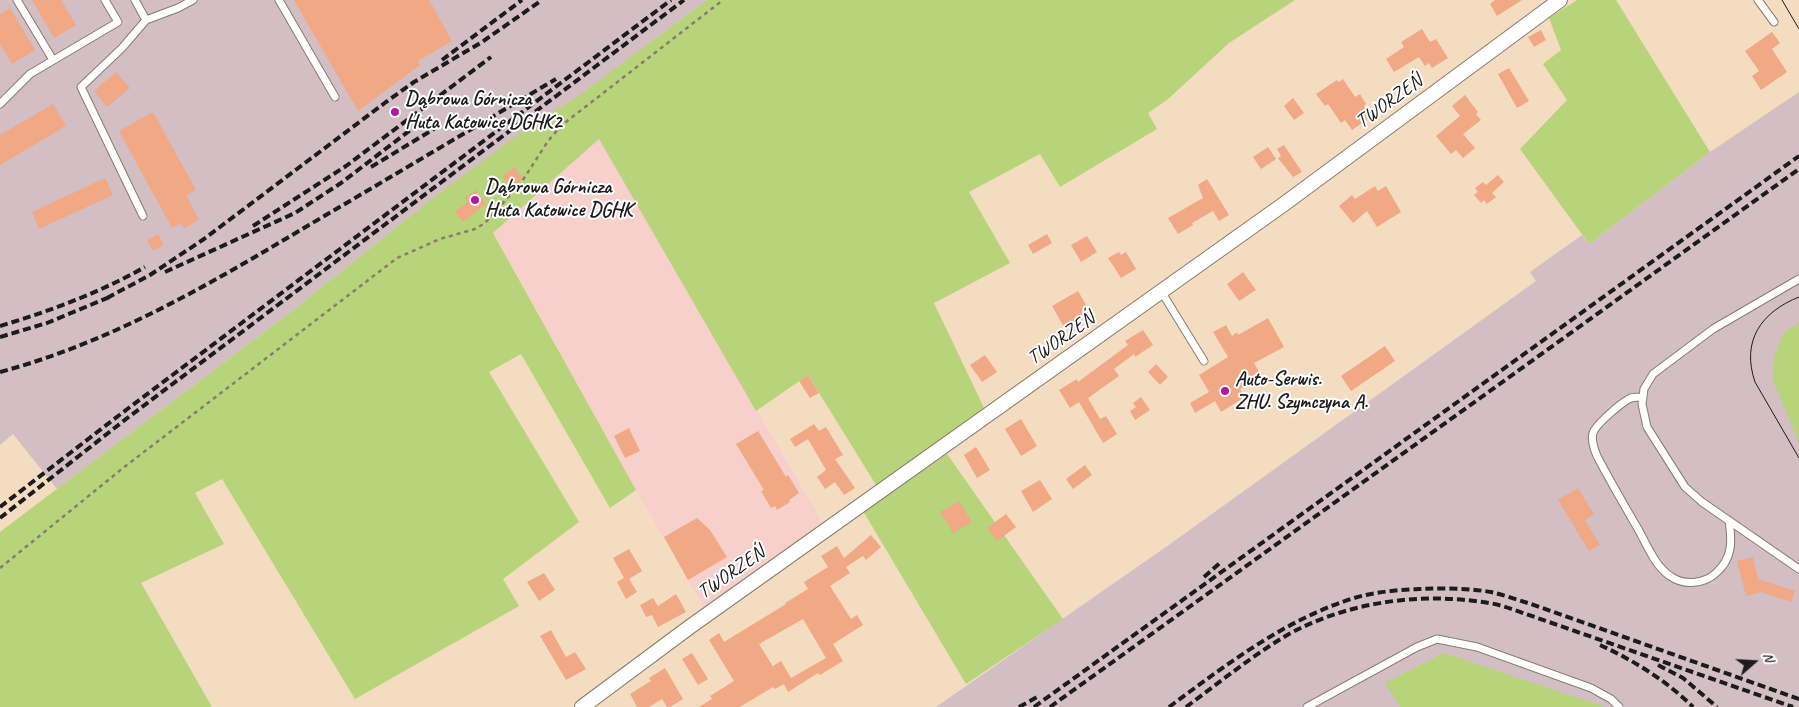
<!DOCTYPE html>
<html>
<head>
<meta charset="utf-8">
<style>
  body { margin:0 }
  #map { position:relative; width:1799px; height:707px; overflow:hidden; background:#f4dcc0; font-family:Caveat,sans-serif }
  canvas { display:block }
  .north { position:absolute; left:1729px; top:637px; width:50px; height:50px; -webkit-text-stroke:4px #fff; paint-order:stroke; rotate:71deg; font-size:14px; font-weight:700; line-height:20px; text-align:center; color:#1c1c1c }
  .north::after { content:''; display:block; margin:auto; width:18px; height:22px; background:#1c1c1c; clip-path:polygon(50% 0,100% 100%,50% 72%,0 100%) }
</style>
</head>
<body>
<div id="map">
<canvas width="1799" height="707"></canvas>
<div class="north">N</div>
</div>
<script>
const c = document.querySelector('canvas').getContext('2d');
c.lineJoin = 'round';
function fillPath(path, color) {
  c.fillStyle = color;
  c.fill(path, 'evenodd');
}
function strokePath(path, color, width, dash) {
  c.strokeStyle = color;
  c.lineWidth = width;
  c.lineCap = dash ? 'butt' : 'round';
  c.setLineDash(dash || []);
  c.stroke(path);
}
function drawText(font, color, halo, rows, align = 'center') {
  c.font = font + ' Caveat,sans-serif';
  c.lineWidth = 4;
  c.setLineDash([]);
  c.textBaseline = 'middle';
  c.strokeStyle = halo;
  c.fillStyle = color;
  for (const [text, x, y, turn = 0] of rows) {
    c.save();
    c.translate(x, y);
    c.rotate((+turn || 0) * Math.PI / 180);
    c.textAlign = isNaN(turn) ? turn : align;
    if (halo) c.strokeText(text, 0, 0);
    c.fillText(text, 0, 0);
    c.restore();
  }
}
fillPath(new Path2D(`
  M 599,138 L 822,522 L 705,609 L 636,490 L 493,232 Z`), '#f7d0cc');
fillPath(new Path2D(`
  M 0,0 L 707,0 L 578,97 L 429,201 L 292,311 L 57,489 L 13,434 L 0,445 Z
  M 1799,92 L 1799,707 L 936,707 L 1173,542 L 1536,281 L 1530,272 L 1582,235 L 1589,244 L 1710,152 Z`), '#d2bec3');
fillPath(new Path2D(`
  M 707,0 L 1295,0 L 1229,43 L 1167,100 L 1148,113 L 1157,129 L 1060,187 L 1040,154 L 969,192 L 1010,263 L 934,303 L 984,408 L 876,485 L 808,375 L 756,411 L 599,139 L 493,233 L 636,490 L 610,508 L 521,354 L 489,372 L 579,522 L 503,579 L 519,606 L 355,699 L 222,479 L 195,493 L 224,544 L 141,583 L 212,707 L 0,707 L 0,532 L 292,311 L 429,201 L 531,125 L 577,97 Z
  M 1577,0 L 1616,0 L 1710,152 L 1589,244 L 1520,149 L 1567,100 L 1543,64 L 1561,50 L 1549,18 Z
  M 1799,322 L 1799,443 L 1773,380 L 1774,357 L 1783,334 Z
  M 947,454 L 1063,619 L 966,684 L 863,511 Z
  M 1444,653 L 1605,707 L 1400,707 L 1385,683 Z`), '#b7d47a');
fillPath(new Path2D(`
  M 32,0 L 61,0 L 76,25 L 54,38 Z
  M 294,0 L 429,0 L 452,41 L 418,61 L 420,65 L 358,111 Z
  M 1495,0 L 1522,0 L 1497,16 L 1490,4 Z
  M 10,8 L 35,50 L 12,64 L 0,44 L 0,14 Z
  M 1422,29 L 1430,42 L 1436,39 L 1448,58 L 1432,68 L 1429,63 L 1425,66 L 1419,57 L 1394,72 L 1386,59 L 1404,47 L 1401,42 Z
  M 1541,30 L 1546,40 L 1534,47 L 1528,37 Z
  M 1772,32 L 1780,43 L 1772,49 L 1787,72 L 1761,90 L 1752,76 L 1759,71 L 1745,51 Z
  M 1509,68 L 1529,101 L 1517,108 L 1498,74 Z
  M 116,72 L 130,88 L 107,107 L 94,91 Z
  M 1343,79 L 1355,97 L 1360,94 L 1366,104 L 1364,106 L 1372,116 L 1352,130 L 1345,120 L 1341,123 L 1328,104 L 1325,106 L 1316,94 L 1337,80 L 1339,82 Z
  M 1465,95 L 1478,112 L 1476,114 L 1481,120 L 1463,134 L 1475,148 L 1463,158 L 1456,150 L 1451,154 L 1436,136 L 1460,116 L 1452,106 Z
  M 1293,98 L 1304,113 L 1294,120 L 1284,106 Z
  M 53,104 L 66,126 L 0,165 L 0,135 Z
  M 153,112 L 196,190 L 186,195 L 199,220 L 184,228 L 181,223 L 172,228 L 119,131 Z
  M 1284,145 L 1302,172 L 1293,177 L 1278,158 L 1281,156 L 1277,149 Z
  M 1268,147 L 1276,159 L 1261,169 L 1253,157 Z
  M 514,167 L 523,178 L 511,187 L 502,176 Z
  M 1498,175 L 1504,182 L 1492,193 L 1496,197 L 1487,204 L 1484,200 L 1481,203 L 1474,195 L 1478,192 L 1475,188 L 1483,182 L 1486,185 Z
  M 105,178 L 113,195 L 39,229 L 32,212 Z
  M 1207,179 L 1229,215 L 1219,221 L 1213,211 L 1192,223 L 1193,225 L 1178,234 L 1168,218 L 1203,198 L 1198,185 Z
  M 1375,186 L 1378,191 L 1386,186 L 1401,212 L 1377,227 L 1367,211 L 1353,223 L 1339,206 L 1352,195 L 1355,199 Z
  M 476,190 L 486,204 L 463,222 L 455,212 L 468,202 L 465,198 Z
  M 158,234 L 164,245 L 153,251 L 147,240 Z
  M 1047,234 L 1052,243 L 1033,254 L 1028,245 Z
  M 1087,236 L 1097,252 L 1081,262 L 1071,245 Z
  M 1119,252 L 1121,255 L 1126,252 L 1136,269 L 1121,278 L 1108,258 Z
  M 1243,272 L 1256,290 L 1239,301 L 1227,284 Z
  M 1078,291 L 1090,312 L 1064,327 L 1052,306 Z
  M 1268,318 L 1284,347 L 1254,363 L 1262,377 L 1240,389 L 1245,397 L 1221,412 L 1215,401 L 1195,413 L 1190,403 L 1209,392 L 1199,375 L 1228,357 L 1213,332 L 1226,325 L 1232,336 L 1237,332 L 1238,335 Z
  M 1143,330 L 1153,345 L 1135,357 L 1134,354 L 1114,369 L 1119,376 L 1088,398 L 1100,419 L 1106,416 L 1117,434 L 1103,443 L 1079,402 L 1070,408 L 1059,390 L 1077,379 L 1078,382 L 1128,345 L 1125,341 Z
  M 1385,346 L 1395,361 L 1351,391 L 1341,376 Z
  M 985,355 L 997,372 L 982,382 L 970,365 Z
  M 1156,364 L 1168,377 L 1160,385 L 1148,372 Z
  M 808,375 L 819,393 L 810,398 L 799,381 Z
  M 1141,397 L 1150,410 L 1135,420 L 1130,411 L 1136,407 L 1133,403 Z
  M 1021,419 L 1037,446 L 1021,456 L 1005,429 Z
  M 814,424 L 819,431 L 826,427 L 843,455 L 835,459 L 855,488 L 844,495 L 835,482 L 825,489 L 817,477 L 826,470 L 808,439 L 795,447 L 790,439 Z
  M 629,428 L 640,451 L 625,458 L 614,436 Z
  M 758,431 L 786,477 L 788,475 L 799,493 L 789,500 L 790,502 L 777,510 L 775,506 L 771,508 L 761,491 L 764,490 L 736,444 Z
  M 976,447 L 990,470 L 977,478 L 964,455 Z
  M 1085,465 L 1092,475 L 1073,489 L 1066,479 Z
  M 1040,480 L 1052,499 L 1033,512 L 1021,491 Z
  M 1578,488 L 1594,514 L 1585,520 L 1600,545 L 1589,551 L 1558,500 Z
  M 959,501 L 972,522 L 953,533 L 940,512 Z
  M 1006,514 L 1016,527 L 997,541 L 987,528 Z
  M 697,518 L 710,530 L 727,557 L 688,580 L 664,537 Z
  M 871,535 L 881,547 L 866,560 L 863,556 L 846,567 L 850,573 L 830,586 L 851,619 L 857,615 L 863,625 L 833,644 L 843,661 L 820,675 L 818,673 L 788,692 L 784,684 L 775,689 L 773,687 L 740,707 L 699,707 L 712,699 L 710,696 L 734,681 L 709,640 L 719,633 L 724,642 L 786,604 L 785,603 L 808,589 L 804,582 L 828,567 L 821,556 L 837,546 L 844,558 ZM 803,619 L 826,658 L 791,678 L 781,661 L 773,666 L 777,673 L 759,644 Z
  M 629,549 L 642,571 L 629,579 L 637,592 L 626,599 L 617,582 L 624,578 L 613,558 Z
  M 1753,557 L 1758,579 L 1795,591 L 1791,602 L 1761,592 L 1746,596 L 1737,561 Z
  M 544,573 L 555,590 L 539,601 L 527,582 Z
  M 676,594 L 686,612 L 658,627 L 652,615 L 646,617 L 640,605 L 653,598 L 658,606 Z
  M 551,630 L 566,657 L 575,652 L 586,669 L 566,680 L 540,636 Z
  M 692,653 L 708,679 L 698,685 L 682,659 Z
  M 665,668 L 683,699 L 670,707 L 667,707 L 662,699 L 649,707 L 637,707 L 630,694 L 651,681 L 649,678 Z`), '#f1a885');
const lane = new Path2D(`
  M 17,0 L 53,60
  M 135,0 L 146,20 L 122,48 L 81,87 L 143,216
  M 279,0 L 335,97
  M 1758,0 L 1774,22
  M 146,20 L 178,8 L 193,0
  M 0,104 L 30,74 L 118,22 L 105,0
  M 1799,279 L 1713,329 L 1653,374 L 1644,389 L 1642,404 L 1647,427 L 1685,487 L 1702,502 L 1799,569
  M 1161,291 L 1204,361
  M 1643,397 C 1639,397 1635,397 1631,398 C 1623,401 1596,424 1593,433 C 1591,440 1594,449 1597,456 C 1610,481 1624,505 1638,529 C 1647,545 1655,566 1670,576 C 1684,586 1704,584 1716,573 C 1733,558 1732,541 1729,521
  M 1307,707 L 1417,647 L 1437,639 L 1477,647 L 1591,688 L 1611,699 L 1619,707`);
const street = new Path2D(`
  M 582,707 L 691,626 L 1284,204 L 1560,0`);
strokePath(lane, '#887c6e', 9);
strokePath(street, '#887c6e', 16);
strokePath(new Path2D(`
  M 0,568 L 123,468 L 397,258 L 440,239 L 475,229 L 485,223 L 521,183 L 548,141 L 562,125 L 723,0`), '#887c6e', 2.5, [4, 4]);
strokePath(lane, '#fff', 7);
strokePath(street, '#fff', 14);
strokePath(new Path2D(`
  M 1782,0 L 1799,29
  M 1799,297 C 1761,312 1741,341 1755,382 L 1799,458`), '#1c1c1c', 1);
strokePath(new Path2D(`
  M 442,60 L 522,0
  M 371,167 L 434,129
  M 253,226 L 346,166 L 491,57
  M 165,272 L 295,213 L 341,183 L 413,128
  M 107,298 L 150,275 L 204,239 L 386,102 L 414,82 L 482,42 L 542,0
  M 0,326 C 50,311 99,293 145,267
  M 0,337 L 47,323 L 112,296
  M 0,372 C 112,342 210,284 309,225 C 391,177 473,128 556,79
  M 0,507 L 122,413 L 671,0
  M 0,518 L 126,419 L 684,0
  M 1204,577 L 1220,563
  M 1600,645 C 1633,660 1667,681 1693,707
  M 1658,665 L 1683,678 L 1717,707
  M 1019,707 L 1039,696
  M 1034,707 L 1799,156
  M 1050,707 L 1799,169
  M 1169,707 C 1226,665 1283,621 1351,599 C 1373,592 1396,590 1419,589 C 1442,588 1467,588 1491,592 C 1504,595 1518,600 1531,604 L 1799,699
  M 1186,707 C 1220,682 1253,655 1289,634 C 1350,601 1422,592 1489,603 C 1502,605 1514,610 1526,614 L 1793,707`), '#1c1c1c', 4, [8, 4]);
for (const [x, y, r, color] of [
  [395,112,5,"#b5179e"],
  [475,200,5,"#b5179e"],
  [1225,391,5,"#b5179e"]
]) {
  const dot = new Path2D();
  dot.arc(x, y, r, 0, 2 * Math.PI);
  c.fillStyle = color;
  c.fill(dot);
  strokePath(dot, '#fff', 2);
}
drawText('bold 20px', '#1c1c1c', '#fff', [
  ["Dąbrowa Górnicza",405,100],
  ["Huta Katowice DGHK2",405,123],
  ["Dąbrowa Górnicza",485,188],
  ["Huta Katowice DGHK",485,211],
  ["Auto-Serwis.",1235,380],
  ["ZHU. Szymczyna A.",1235,403]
], 'left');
drawText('20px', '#1c1c1c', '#fff', [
  ["TWORZEŃ",1389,102,-36],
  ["TWORZEŃ",1061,339,-35],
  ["TWORZEŃ",731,573,-35]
]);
</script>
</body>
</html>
